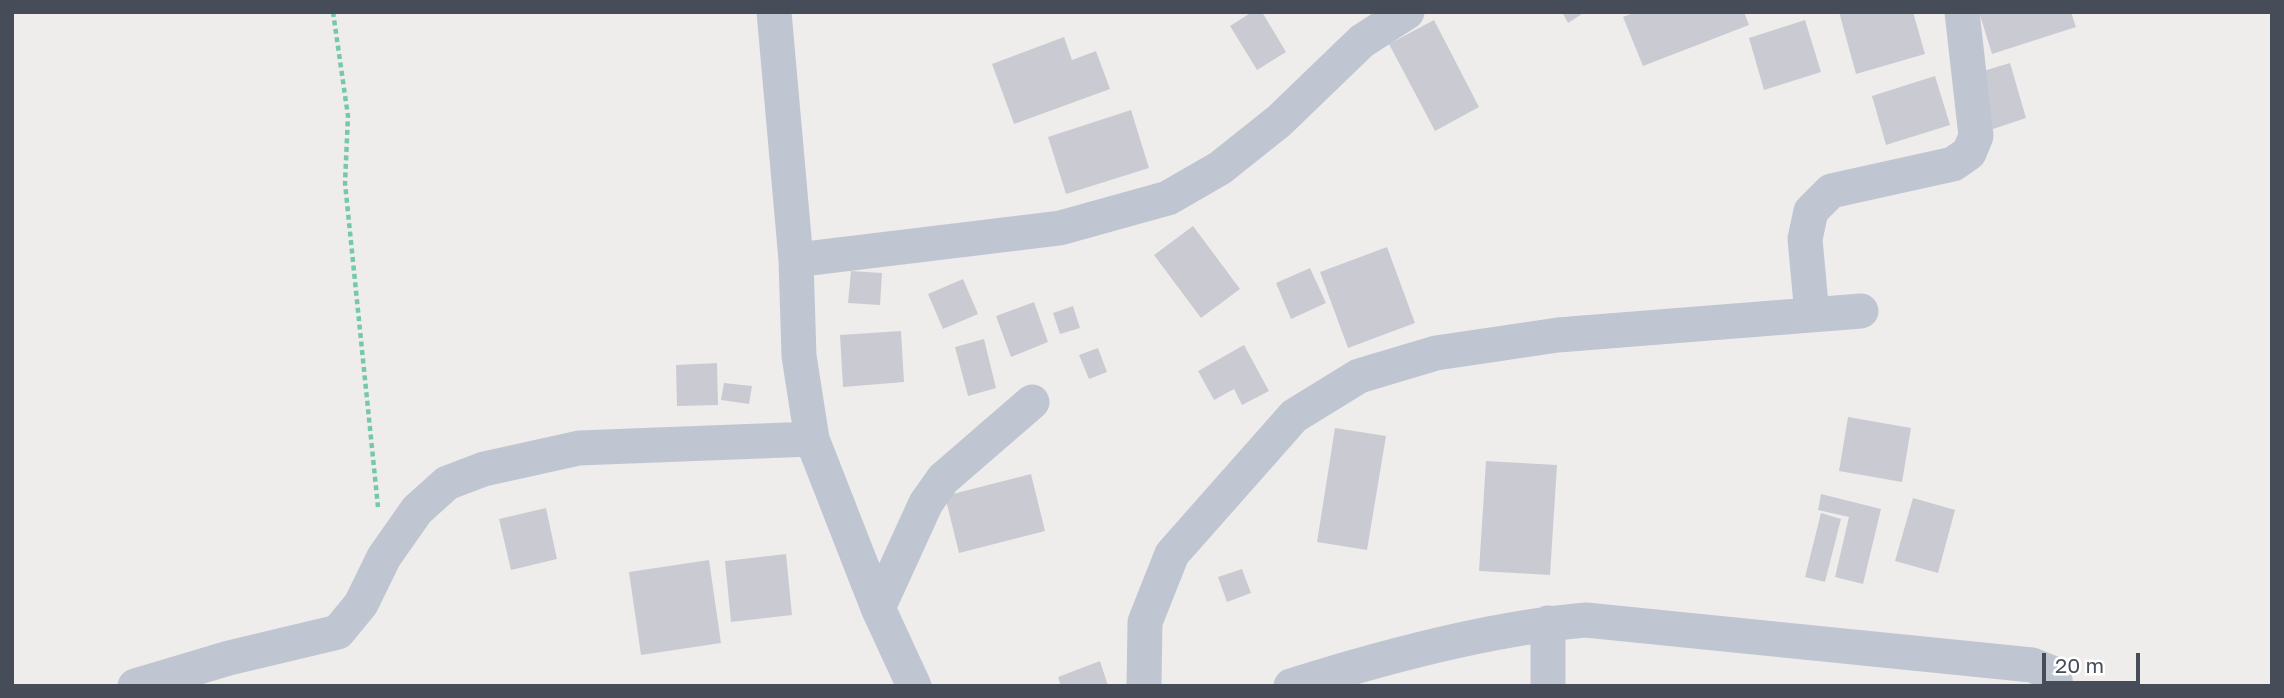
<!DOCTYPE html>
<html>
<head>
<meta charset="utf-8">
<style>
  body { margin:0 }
  #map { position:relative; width:2284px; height:698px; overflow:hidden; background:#efedec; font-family:"Golos Text",sans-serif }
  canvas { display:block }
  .frame { position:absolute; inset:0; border:14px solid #464d59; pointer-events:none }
  .scale { position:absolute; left:2042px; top:653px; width:98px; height:32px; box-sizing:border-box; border:4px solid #464d59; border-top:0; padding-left:9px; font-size:21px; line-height:24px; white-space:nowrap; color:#464d59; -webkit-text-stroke:5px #fff; paint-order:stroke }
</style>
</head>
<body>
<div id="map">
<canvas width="2284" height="698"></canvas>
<div class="frame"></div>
<div class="scale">20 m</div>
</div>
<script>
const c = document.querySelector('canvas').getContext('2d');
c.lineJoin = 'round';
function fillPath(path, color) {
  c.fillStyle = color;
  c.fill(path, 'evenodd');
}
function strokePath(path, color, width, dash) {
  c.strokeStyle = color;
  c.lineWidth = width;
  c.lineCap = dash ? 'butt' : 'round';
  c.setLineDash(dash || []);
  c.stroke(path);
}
fillPath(new Path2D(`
  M 1252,12 L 1262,12 L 1286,52 L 1257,70 L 1230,26 Z
  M 1562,12 L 1585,12 L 1568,23 Z
  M 1636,12 L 1744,12 L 1749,25 L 1643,66 L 1623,17 Z
  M 1839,12 L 1913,12 L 1925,54 L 1856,74 Z
  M 1979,12 L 2071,12 L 2076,27 L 1992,54 Z
  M 1434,20 L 1479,107 L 1435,131 L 1389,44 Z
  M 1805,20 L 1821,72 L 1764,90 L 1749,38 Z
  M 1064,37 L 1072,60 L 1096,51 L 1110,89 L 1014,124 L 992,64 Z
  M 2010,63 L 2026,118 L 1990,130 L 1973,74 Z
  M 1935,76 L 1950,125 L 1886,145 L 1872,96 Z
  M 1131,110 L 1149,168 L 1066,194 L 1048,137 Z
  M 1193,226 L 1240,289 L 1201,318 L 1154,255 Z
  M 1387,247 L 1415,323 L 1348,348 L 1320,272 Z
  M 1310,268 L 1326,303 L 1291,319 L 1276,283 Z
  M 851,271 L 882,273 L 880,305 L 848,303 Z
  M 963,279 L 978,314 L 943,329 L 928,294 Z
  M 1034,302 L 1048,342 L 1011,357 L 996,316 Z
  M 1073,306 L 1080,328 L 1060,334 L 1053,313 Z
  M 901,331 L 904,382 L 843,387 L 840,335 Z
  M 984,339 L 996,388 L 968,396 L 955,347 Z
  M 1244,345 L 1269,391 L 1242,405 L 1234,389 L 1214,400 L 1198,371 Z
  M 1098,348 L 1107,372 L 1089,379 L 1079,355 Z
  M 717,363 L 718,405 L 677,406 L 676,365 Z
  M 724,383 L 752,386 L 749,404 L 721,400 Z
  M 1848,417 L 1911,428 L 1902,482 L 1839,471 Z
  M 1335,428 L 1386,436 L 1367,550 L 1317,542 Z
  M 1486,461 L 1557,465 L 1550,575 L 1479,571 Z
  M 1031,474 L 1045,531 L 959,553 L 945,496 Z
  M 1821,494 L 1881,509 L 1863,584 L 1835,577 L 1849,517 L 1818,510 Z
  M 1913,498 L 1955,510 L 1938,573 L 1895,561 Z
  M 546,508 L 557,559 L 511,570 L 499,519 Z
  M 1821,513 L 1841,519 L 1825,582 L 1805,577 Z
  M 786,554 L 792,615 L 731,622 L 725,561 Z
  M 709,560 L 721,643 L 641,655 L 629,572 Z
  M 1242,569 L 1251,593 L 1227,602 L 1218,577 Z
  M 1100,661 L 1108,686 L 1061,686 L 1058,677 Z`), '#cacbd2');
strokePath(new Path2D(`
  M 333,12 L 348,116 L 345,183 L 378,507`), '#76c8ac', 4.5, [5, 3.5]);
strokePath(new Path2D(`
  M 774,12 L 796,260 L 799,356 L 812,439 L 878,608 L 914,686
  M 796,260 L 1060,228 L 1168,198 L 1220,168 L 1279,121 L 1362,41 L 1407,12
  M 1812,315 L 1805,239 L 1811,211 L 1831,191 L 1953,164 L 1969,153 L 1976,136 L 1962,12
  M 878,608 L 926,503 L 943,479 L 1032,402
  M 1548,623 L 1548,686
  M 135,686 L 229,658 L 338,632 L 361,604 L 384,557 L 417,510 L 447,483 L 484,469 L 579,448 L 812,439
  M 1144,686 L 1145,622 L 1172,554 L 1294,416 L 1359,376 L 1436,353 L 1558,335 L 1861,311
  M 1291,686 C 1383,657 1490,628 1586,620 L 2032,665 L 2054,674 L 2056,686`), '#c0c6d1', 35);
</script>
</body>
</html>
